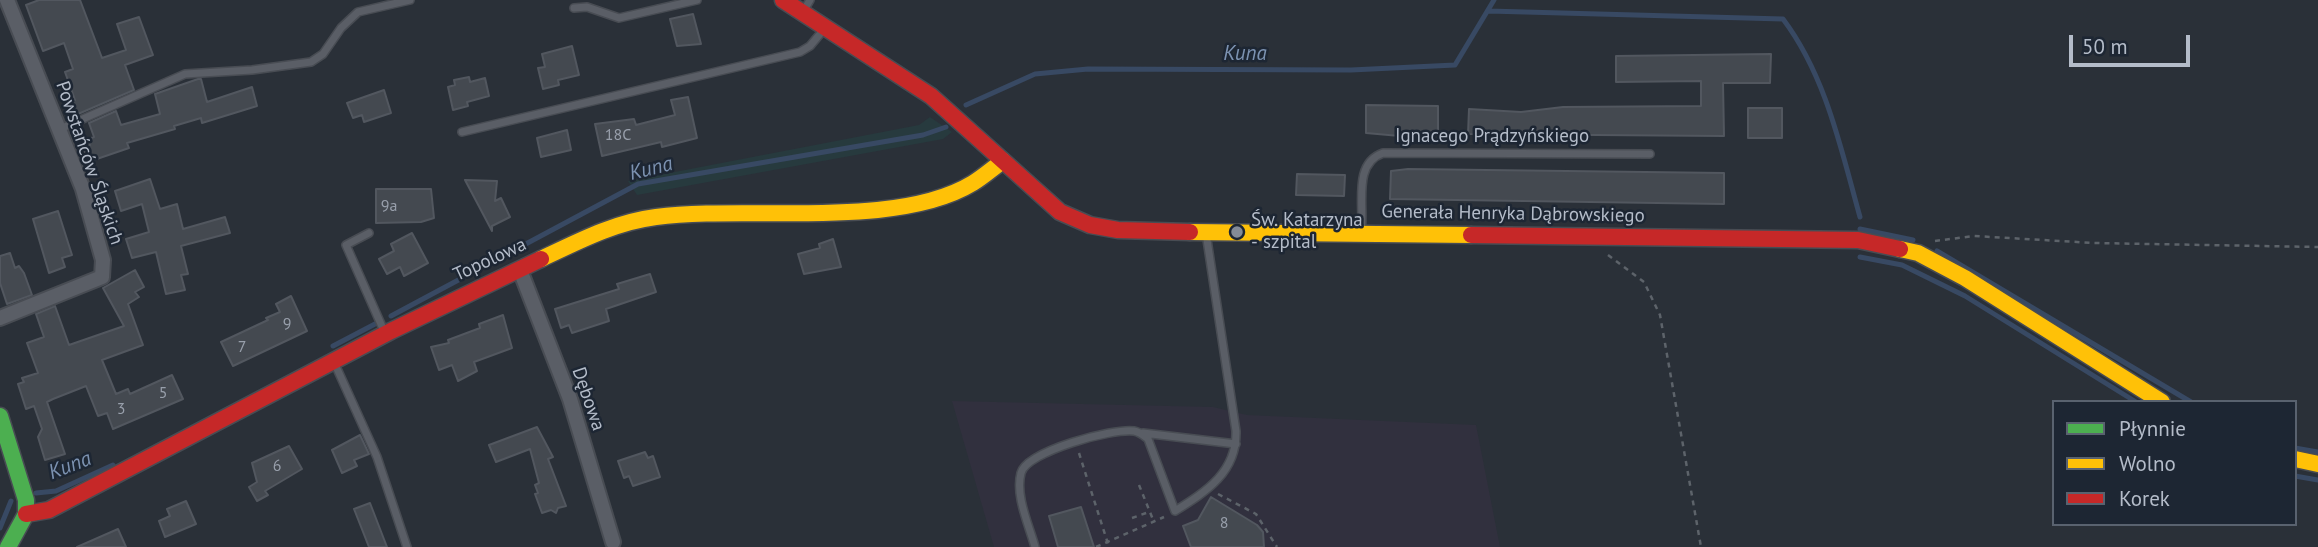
<!DOCTYPE html>
<html>
<head>
<meta charset="utf-8">
<style>
  body { margin:0 }
  #map { position:relative; width:2318px; height:547px; overflow:hidden; background:#2a3038; font-family:"PT Sans",sans-serif }
  canvas { display:block }
  .legend { position:absolute; left:2052px; top:400px; width:245px; height:126px; box-sizing:border-box; background:#1d2633; border:2px solid #59626f; margin:0; padding:9px 12px; list-style:none; font-size:21px; color:#b4bcc9 }
  .legend li { display:flex; align-items:center; gap:14px; height:35px }
  .legend b { width:35px; border:2px solid #59626f }
  .scale { position:absolute; left:2069px; top:35px; width:121px; height:32px; box-sizing:border-box; border:4px solid #b4bcc9; border-top:0; padding-left:9px; font-size:21px; line-height:24px; white-space:nowrap; color:#b4bcc9; -webkit-text-stroke:5px #1d2633; paint-order:stroke }
</style>
</head>
<body>
<div id="map">
<canvas width="2318" height="547"></canvas>
<ul class="legend">
<li><b style="height:9px;background:#4caf50"></b>Płynnie</li>
<li><b style="height:9px;background:#ffc107"></b>Wolno</li>
<li><b style="height:9px;background:#c62828"></b>Korek</li>
</ul>
<div class="scale">50 m</div>
</div>
<script>
const c = document.querySelector('canvas').getContext('2d');
c.lineJoin = 'round';
function fillPath(path, color) {
  c.fillStyle = color;
  c.fill(path, 'evenodd');
}
function strokePath(path, color, width, dash) {
  c.strokeStyle = color;
  c.lineWidth = width;
  c.lineCap = dash ? 'butt' : 'round';
  c.setLineDash(dash || []);
  c.stroke(path);
}
function drawText(font, color, halo, rows, align = 'center') {
  c.font = font + ' "PT Sans",sans-serif';
  c.lineWidth = 5;
  c.setLineDash([]);
  c.textBaseline = 'middle';
  c.strokeStyle = halo;
  c.fillStyle = color;
  for (const [text, x, y, turn = 0] of rows) {
    c.save();
    c.translate(x, y);
    c.rotate((+turn || 0) * Math.PI / 180);
    c.textAlign = isNaN(turn) ? turn : align;
    if (halo) c.strokeText(text, 0, 0);
    c.fillText(text, 0, 0);
    c.restore();
  }
}
fillPath(new Path2D(`
  M 952,401 L 1213,407 L 1247,415 L 1476,425 L 1500,547 L 994,547 Z`), '#31303e');
fillPath(new Path2D(`
  M 930,117 L 952,132 L 943,139 L 637,195 L 628,181 L 919,125 Z`), '#273a3e');
strokePath(new Path2D(`
  M 1488,11 L 1783,19 C 1826,76 1841,149 1860,217
  M 966,105 L 1035,74 L 1088,69 L 1351,70 L 1455,65 L 1494,0
  M 1860,229 L 1913,240
  M 1937,251 L 2191,402
  M 1860,257 L 1902,265 L 1965,296 L 2136,402
  M 391,316 L 638,184 L 923,135 L 946,127
  M 333,346 L 375,324
  M 2295,448 L 2318,452
  M 2295,476 L 2318,480
  M 36,493 L 56,491 L 113,465
  M 0,528 L 11,501`), '#384963', 5);
const building = new Path2D(`
  M 39,0 L 80,0 L 102,58 L 126,50 L 117,24 L 139,17 L 153,55 L 125,65 L 134,90 L 71,117 L 66,104 L 75,100 L 65,72 L 73,69 L 64,43 L 43,51 L 26,5 Z
  M 693,14 L 701,44 L 677,46 L 670,19 Z
  M 572,46 L 579,75 L 558,80 L 559,85 L 543,89 L 538,68 L 545,67 L 542,54 Z
  M 1771,54 L 1770,83 L 1723,83 L 1724,136 L 1468,134 L 1469,109 L 1521,112 L 1563,107 L 1701,106 L 1701,81 L 1616,82 L 1616,56 Z
  M 469,77 L 470,82 L 485,78 L 489,96 L 467,102 L 468,106 L 453,110 L 448,87 L 455,85 L 454,80 Z
  M 198,79 L 201,79 L 207,102 L 252,87 L 257,106 L 202,123 L 201,118 L 174,126 L 175,129 L 127,143 L 129,148 L 88,162 L 83,147 L 90,145 L 88,139 L 94,137 L 89,123 L 116,111 L 121,125 L 160,114 L 155,94 Z
  M 384,90 L 391,113 L 364,122 L 362,115 L 353,118 L 347,103 Z
  M 688,97 L 697,138 L 662,147 L 661,142 L 602,156 L 595,124 L 634,119 L 636,125 L 675,115 L 671,100 Z
  M 1366,105 L 1438,106 L 1438,134 L 1411,137 L 1366,133 Z
  M 1748,108 L 1782,108 L 1782,138 L 1748,138 Z
  M 567,130 L 571,150 L 541,157 L 537,138 Z
  M 1408,169 L 1724,173 L 1724,204 L 1390,199 L 1391,171 Z
  M 1297,174 L 1345,175 L 1344,196 L 1296,195 Z
  M 150,179 L 160,209 L 177,204 L 183,229 L 225,217 L 230,233 L 181,246 L 188,274 L 181,275 L 185,290 L 166,294 L 156,252 L 132,258 L 126,239 L 149,232 L 142,204 L 121,211 L 115,191 Z
  M 465,180 L 497,181 L 495,201 L 501,198 L 510,217 L 492,226 L 492,231 Z
  M 376,189 L 431,189 L 434,218 L 421,222 L 376,223 Z
  M 58,211 L 72,255 L 62,258 L 65,267 L 49,273 L 33,219 Z
  M 412,233 L 428,263 L 404,276 L 400,267 L 387,274 L 379,259 L 394,251 L 391,244 Z
  M 833,239 L 841,267 L 804,274 L 798,254 L 820,248 L 819,244 Z
  M 10,253 L 15,268 L 19,266 L 24,273 L 32,295 L 7,304 L 0,283 L 0,256 Z
  M 135,270 L 144,287 L 135,292 L 139,297 L 128,304 L 143,345 L 102,360 L 116,394 L 128,389 L 130,394 L 172,375 L 183,399 L 113,429 L 107,413 L 98,416 L 86,386 L 53,399 L 47,402 L 65,454 L 45,460 L 38,437 L 42,429 L 34,406 L 26,409 L 18,384 L 24,382 L 22,378 L 38,373 L 27,343 L 44,337 L 36,314 L 55,306 L 69,345 L 124,326 L 103,288 Z
  M 650,274 L 656,292 L 606,309 L 609,321 L 572,333 L 569,325 L 561,328 L 555,309 L 619,289 L 617,284 Z
  M 291,296 L 307,331 L 233,366 L 221,342 L 268,320 L 266,318 L 280,312 L 276,304 Z
  M 503,315 L 512,348 L 474,362 L 477,371 L 458,381 L 452,365 L 439,370 L 431,347 L 449,343 L 448,340 L 480,328 L 479,324 Z
  M 537,427 L 553,457 L 548,459 L 566,506 L 558,508 L 556,513 L 551,510 L 542,513 L 535,494 L 538,493 L 535,485 L 539,483 L 530,449 L 496,462 L 489,445 Z
  M 360,435 L 369,454 L 354,460 L 357,466 L 342,473 L 332,450 Z
  M 289,446 L 302,469 L 265,491 L 268,495 L 257,501 L 249,487 L 257,482 L 252,463 Z
  M 645,452 L 648,458 L 653,456 L 660,477 L 633,486 L 629,476 L 624,478 L 618,461 Z
  M 1211,497 L 1257,525 L 1263,532 L 1264,547 L 1191,547 L 1183,526 L 1198,520 Z
  M 186,501 L 196,524 L 165,537 L 159,521 L 170,516 L 167,509 Z
  M 370,503 L 387,547 L 369,547 L 354,509 Z
  M 1081,507 L 1094,547 L 1058,547 L 1049,516 Z
  M 118,529 L 126,547 L 77,547 Z`);
fillPath(building, '#444950');
strokePath(building, '#52575f', 2);
const lane = new Path2D(`
  M 574,8 L 587,7 L 619,18 L 697,0
  M 803,12 L 810,0
  M 60,129 L 185,74 L 252,70 L 311,62 L 323,54 L 341,28 L 358,12 L 410,0
  M 462,132 L 800,52 L 810,46 L 825,28
  M 369,233 L 346,245 L 384,331
  M 1361,233 C 1365,205 1352,164 1383,153 L 1650,154
  M 334,362 L 377,457 L 407,547
  M 1143,433 L 1236,444
  M 1035,547 C 1029,525 1015,496 1021,473 C 1027,451 1113,428 1134,431 C 1140,432 1143,435 1148,439 L 1175,511 C 1207,491 1237,472 1236,431 L 1206,233`);
const street = new Path2D(`
  M 520,270 L 570,399 L 613,542
  M 0,318 L 102,277 L 103,260 L 83,189 L 7,0`);
const fast = new Path2D(`
  M 0,416 L 26,500 L 26,514 L 8,547`);
const slow = new Path2D(`
  M 1190,232 L 1471,235
  M 1900,249 L 1918,253 L 1965,278 L 2162,402
  M 541,259 C 577,242 615,222 656,217 C 746,205 896,230 973,183 C 983,177 993,168 1003,161
  M 2295,459 L 2318,464`);
const jam = new Path2D(`
  M 783,0 L 931,96 L 1060,212 L 1090,225 L 1118,230 L 1190,232
  M 1471,235 L 1858,240 L 1900,249
  M 26,514 L 49,510 L 391,331 L 541,259`);
strokePath(lane, '#484c53', 10);
strokePath(street, '#484c53', 18);
strokePath(fast, '#484c53', 19);
strokePath(slow, '#484c53', 19);
strokePath(jam, '#484c53', 19);
strokePath(new Path2D(`
  M 1935,241 L 1974,236 L 2094,243 L 2318,247
  M 1608,255 L 1644,282 L 1660,315 L 1701,547
  M 1079,453 L 1109,547
  M 1139,485 L 1154,522
  M 1218,494 L 1256,514 L 1277,547
  M 1132,518 L 1149,512
  M 1096,547 L 1164,517`), '#5d636a', 2.5, [5, 5]);
strokePath(lane, '#5a5e66', 7);
strokePath(street, '#5a5e66', 14);
strokePath(fast, '#4caf50', 16);
strokePath(slow, '#ffc107', 16);
strokePath(jam, '#c62828', 16);
for (const [x, y, r, color] of [
  [1237,232,7,"#848b96"]
]) {
  const dot = new Path2D();
  dot.arc(x, y, r, 0, 2 * Math.PI);
  c.fillStyle = color;
  c.fill(dot);
  strokePath(dot, '#1d2633', 2.5);
}
drawText('16px', '#989fab', null, [
  ["18C",618,135],
  ["9a",389,206],
  ["9",287,324],
  ["7",242,347],
  ["5",163,393],
  ["3",121,409],
  ["6",277,466],
  ["8",1224,523]
]);
drawText('19px', '#b4bcc9', '#1d2633', [
  ["Ignacego Prądzyńskiego",1492,137],
  ["Powstańców Śląskich",89,163,71],
  ["Generała Henryka Dąbrowskiego",1513,214,1],
  ["Topolowa",490,260,-25],
  ["Dębowa",588,399,71]
]);
drawText('19px', '#b4bcc9', '#1d2633', [
  ["Św. Katarzyna",1251,221],
  ["- szpital",1251,243]
], 'left');
drawText('italic 21px', '#7c92b1', '#1d2633', [
  ["Kuna",1245,54],
  ["Kuna",651,169,-14],
  ["Kuna",70,466,-21]
]);
</script>
</body>
</html>
